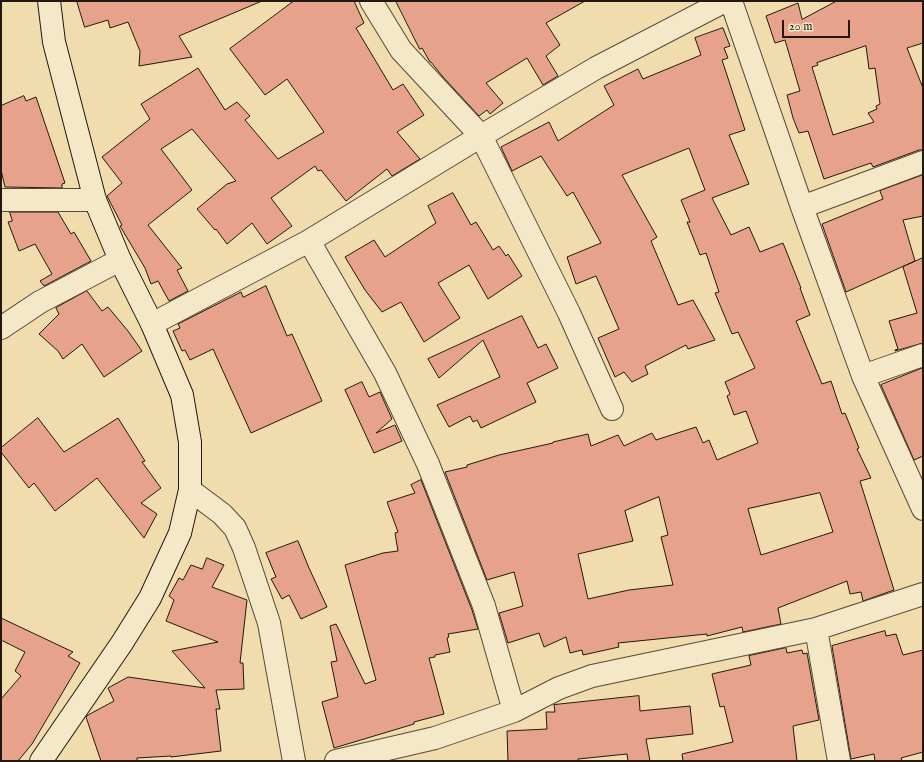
<!DOCTYPE html>
<html>
<head>
<meta charset="utf-8">
<style>
  body { margin:0 }
  #map { position:relative; width:924px; height:762px; overflow:hidden; background:#f0dcac; font-family:"IM FELL English",serif }
  canvas { display:block }
  .frame { position:absolute; inset:0; border:2px solid #231811; pointer-events:none }
  .scale { position:absolute; left:782px; top:20px; width:68px; height:18px; box-sizing:border-box; border:2px solid #231811; border-top:0; padding-left:5px; font-size:12px; line-height:14px; white-space:nowrap; color:#231811; -webkit-text-stroke:3px #f5e8c9; paint-order:stroke }
</style>
</head>
<body>
<div id="map">
<canvas width="924" height="762"></canvas>
<div class="frame"></div>
<div class="scale">20 m</div>
</div>
<script>
const c = document.querySelector('canvas').getContext('2d');
c.lineJoin = 'round';
function fillPath(path, color) {
  c.fillStyle = color;
  c.fill(path, 'evenodd');
}
function strokePath(path, color, width, dash) {
  c.strokeStyle = color;
  c.lineWidth = width;
  c.lineCap = dash ? 'butt' : 'round';
  c.setLineDash(dash || []);
  c.stroke(path);
}
const building = new Path2D(`
  M 77,1 L 262,1 L 179,36 L 192,57 L 139,66 L 140,51 L 128,22 L 110,28 L 108,20 L 85,27 Z
  M 294,1 L 354,1 L 364,23 L 356,28 L 393,90 L 403,84 L 424,115 L 397,132 L 420,159 L 392,176 L 387,169 L 346,201 L 321,170 L 318,171 L 315,166 L 271,198 L 292,226 L 267,244 L 252,223 L 227,244 L 216,229 L 215,230 L 197,209 L 227,184 L 236,181 L 192,129 L 161,149 L 192,190 L 148,225 L 182,268 L 177,270 L 188,291 L 169,301 L 158,281 L 151,284 L 145,268 L 120,226 L 122,225 L 107,196 L 122,183 L 102,157 L 150,119 L 141,104 L 198,68 L 225,110 L 237,102 L 250,116 L 245,120 L 278,159 L 324,132 L 287,79 L 265,95 L 230,49 Z
  M 396,1 L 585,1 L 546,23 L 560,45 L 546,56 L 558,76 L 543,85 L 527,58 L 486,83 L 503,103 L 490,114 L 487,110 L 479,116 L 443,77 L 431,62 L 430,62 L 422,48 L 420,49 Z
  M 837,1 L 923,1 L 923,43 L 907,48 L 923,88 L 923,150 L 919,150 L 873,167 L 871,163 L 824,179 L 808,131 L 799,133 L 793,118 L 787,95 L 800,91 L 785,40 L 775,43 L 766,16 L 798,3 L 802,19 ZM 866,46 L 869,69 L 875,68 L 880,104 L 876,106 L 877,109 L 868,113 L 874,122 L 833,135 L 812,67 L 818,65 L 817,63 Z
  M 723,28 L 730,46 L 724,48 L 728,58 L 722,60 L 745,130 L 729,135 L 749,184 L 712,198 L 731,235 L 749,227 L 760,252 L 783,243 L 801,288 L 800,288 L 810,315 L 796,321 L 822,384 L 831,381 L 842,414 L 845,413 L 859,448 L 857,449 L 871,478 L 860,481 L 894,590 L 863,601 L 861,592 L 850,594 L 847,581 L 778,608 L 781,624 L 743,632 L 742,627 L 707,636 L 707,634 L 618,643 L 619,647 L 583,655 L 582,650 L 570,653 L 566,637 L 544,647 L 539,633 L 508,643 L 499,613 L 523,606 L 514,572 L 487,580 L 445,472 L 467,467 L 467,465 L 499,455 L 553,443 L 553,442 L 588,434 L 591,446 L 618,435 L 624,446 L 652,433 L 656,440 L 696,427 L 703,443 L 709,440 L 717,460 L 758,443 L 746,411 L 734,415 L 727,396 L 730,394 L 725,382 L 755,368 L 738,332 L 732,334 L 715,293 L 719,292 L 706,253 L 700,255 L 687,222 L 690,222 L 681,200 L 705,190 L 689,148 L 622,175 L 657,237 L 651,241 L 678,305 L 693,300 L 715,340 L 688,349 L 686,345 L 645,366 L 648,374 L 632,382 L 624,372 L 615,377 L 598,338 L 619,329 L 596,276 L 576,284 L 567,257 L 601,243 L 573,192 L 567,196 L 541,156 L 512,171 L 501,147 L 549,122 L 558,141 L 614,105 L 604,86 L 638,69 L 643,79 L 701,55 L 695,38 ZM 820,493 L 833,532 L 761,555 L 748,509 ZM 659,497 L 668,535 L 661,537 L 673,585 L 629,590 L 588,599 L 578,554 L 633,541 L 625,511 Z
  M 24,96 L 26,101 L 36,97 L 65,183 L 62,184 L 62,188 L 5,187 L 1,170 L 1,106 Z
  M 923,175 L 923,216 L 903,220 L 915,261 L 846,292 L 822,224 L 883,199 L 880,191 Z
  M 453,193 L 471,225 L 476,222 L 493,250 L 499,246 L 506,256 L 508,254 L 522,276 L 488,299 L 469,265 L 438,283 L 460,318 L 424,342 L 401,302 L 382,312 L 365,290 L 345,257 L 374,240 L 385,257 L 436,223 L 428,206 Z
  M 10,212 L 58,212 L 71,234 L 74,232 L 91,261 L 44,286 L 40,281 L 52,274 L 35,244 L 19,251 L 8,222 L 12,221 Z
  M 923,258 L 923,343 L 895,351 L 895,350 L 898,349 L 889,321 L 917,313 L 903,267 Z
  M 266,286 L 287,336 L 292,334 L 322,401 L 251,433 L 213,349 L 190,360 L 185,350 L 182,351 L 173,331 L 180,328 L 178,324 L 241,292 L 243,297 Z
  M 87,291 L 102,311 L 108,307 L 128,331 L 142,351 L 104,377 L 82,344 L 63,359 L 58,351 L 39,334 L 59,314 L 56,308 Z
  M 522,316 L 538,348 L 546,344 L 558,368 L 527,383 L 536,402 L 481,428 L 477,420 L 473,422 L 470,416 L 449,427 L 437,405 L 500,377 L 483,340 L 439,378 L 428,359 Z
  M 923,368 L 923,456 L 914,460 L 881,385 Z
  M 362,382 L 369,397 L 380,392 L 392,419 L 376,433 L 395,425 L 402,441 L 374,453 L 345,390 Z
  M 38,418 L 64,452 L 118,418 L 145,461 L 142,462 L 161,488 L 141,503 L 157,514 L 144,538 L 97,478 L 55,511 L 34,483 L 29,488 L 1,452 L 1,448 Z
  M 421,480 L 472,610 L 478,629 L 448,634 L 449,637 L 447,638 L 450,652 L 435,655 L 435,657 L 429,658 L 444,714 L 414,722 L 414,724 L 334,748 L 322,702 L 338,697 L 331,662 L 337,661 L 330,626 L 336,624 L 365,684 L 376,680 L 345,565 L 383,553 L 398,551 L 395,533 L 398,532 L 387,502 L 415,493 L 411,485 Z
  M 298,541 L 309,568 L 327,607 L 301,619 L 289,595 L 282,599 L 271,579 L 276,577 L 266,553 Z
  M 207,558 L 224,565 L 212,587 L 247,600 L 240,663 L 243,663 L 244,689 L 216,690 L 220,709 L 216,709 L 221,751 L 171,757 L 171,756 L 137,758 L 137,761 L 101,761 L 86,717 L 88,715 L 114,701 L 108,688 L 128,677 L 205,688 L 172,651 L 218,642 L 166,621 L 174,600 L 169,596 L 179,578 L 183,580 L 191,565 L 202,569 Z
  M 1,618 L 73,652 L 68,656 L 80,663 L 32,744 L 18,761 L 1,761 L 1,699 L 21,676 L 15,671 L 25,652 L 1,640 Z
  M 885,631 L 886,636 L 896,634 L 903,655 L 923,650 L 923,752 L 901,758 L 902,761 L 875,761 L 874,754 L 851,759 L 832,646 Z
  M 786,648 L 787,653 L 802,650 L 803,654 L 807,653 L 819,720 L 793,726 L 797,761 L 683,761 L 682,754 L 733,742 L 724,706 L 720,707 L 712,674 L 751,665 L 749,656 Z
  M 639,696 L 640,711 L 690,706 L 693,734 L 646,739 L 650,761 L 628,761 L 627,754 L 578,759 L 578,761 L 508,761 L 507,731 L 547,729 L 546,712 L 555,712 L 554,705 Z`);
fillPath(building, '#e6a28b');
strokePath(building, '#231811', 1);
const street = new Path2D(`
  M 371,1 L 401,50 L 481,136 L 569,313 L 612,409
  M 731,1 L 802,207 L 863,376 L 923,509
  M 1,200 L 95,200
  M 802,207 L 923,162
  M 309,241 L 385,373 L 428,464 L 484,606 L 514,711
  M 152,324 L 309,241 L 481,136 L 596,68 L 725,1
  M 1,328 L 40,302 L 120,260
  M 863,376 L 923,355
  M 190,490 L 222,514 L 235,528 L 244,548 L 269,623 L 294,761
  M 816,629 L 839,761
  M 336,761 L 435,738 L 514,711 L 559,688 L 592,676 L 816,629 L 923,594`);
const secondary = new Path2D(`
  M 41,761 L 122,643 L 150,598 L 180,533 L 190,490 L 190,442 L 182,395 L 152,324 L 120,260 L 95,200 L 54,42 L 49,1`);
strokePath(street, '#564938', 24);
strokePath(secondary, '#231811', 24);
strokePath(street, '#f5e8c9', 22);
strokePath(secondary, '#f5e8c9', 22);
</script>
</body>
</html>
